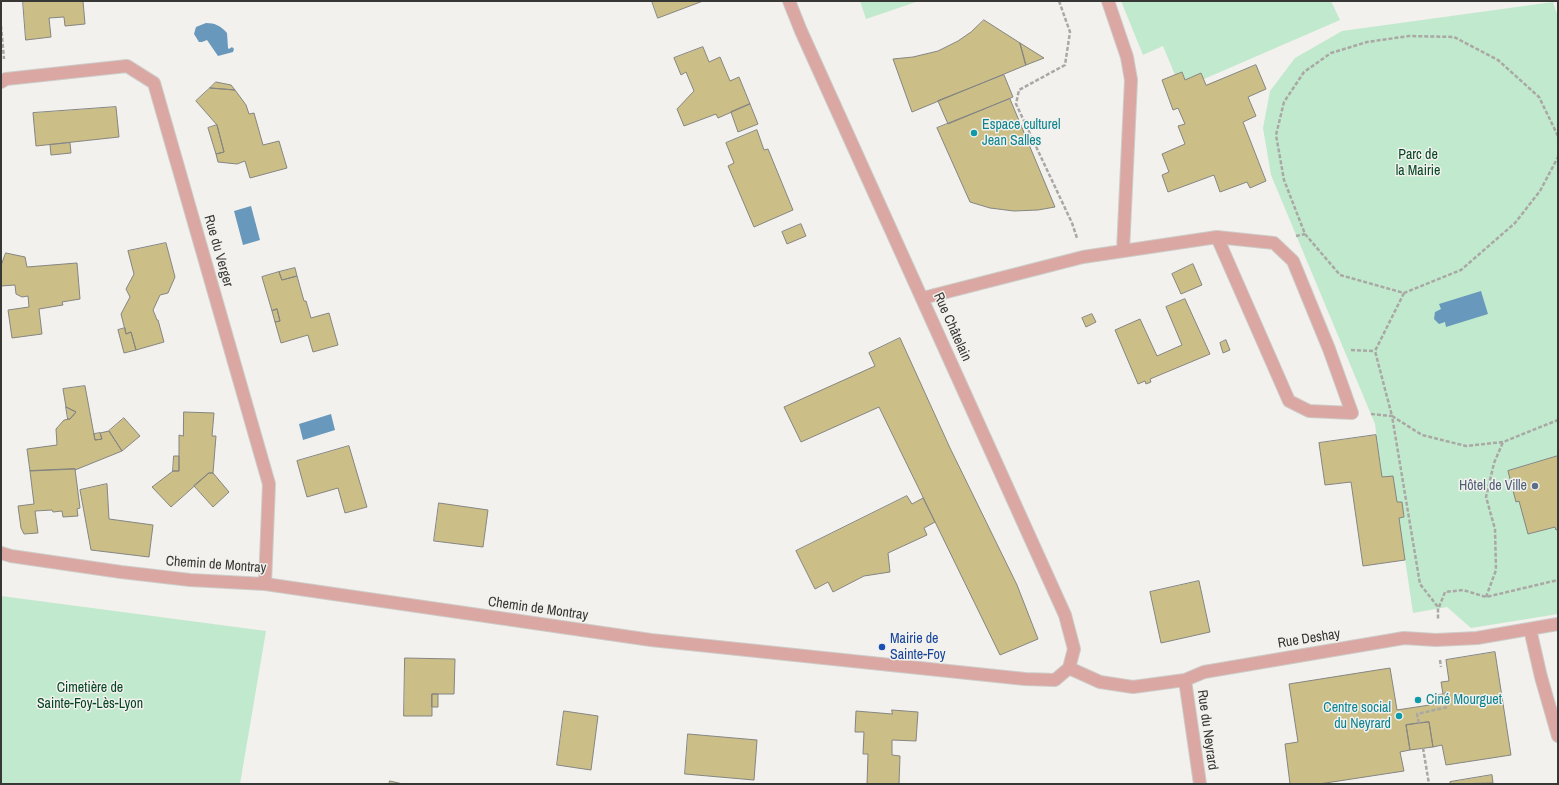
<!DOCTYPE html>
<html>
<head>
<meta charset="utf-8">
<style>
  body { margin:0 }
  #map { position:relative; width:1559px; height:785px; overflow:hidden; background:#f2f1ed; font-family:"Archivo Narrow",sans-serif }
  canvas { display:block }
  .frame { position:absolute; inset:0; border:2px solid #373735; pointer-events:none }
</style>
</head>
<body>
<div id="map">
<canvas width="1559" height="785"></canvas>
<div class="frame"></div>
</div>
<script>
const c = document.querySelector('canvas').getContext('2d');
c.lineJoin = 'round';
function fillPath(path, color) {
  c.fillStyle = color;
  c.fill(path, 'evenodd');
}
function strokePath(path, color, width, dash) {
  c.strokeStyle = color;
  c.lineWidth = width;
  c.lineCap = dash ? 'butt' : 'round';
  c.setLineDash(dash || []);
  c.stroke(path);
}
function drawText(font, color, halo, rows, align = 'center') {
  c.font = font + ' "Archivo Narrow",sans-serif';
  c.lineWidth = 3;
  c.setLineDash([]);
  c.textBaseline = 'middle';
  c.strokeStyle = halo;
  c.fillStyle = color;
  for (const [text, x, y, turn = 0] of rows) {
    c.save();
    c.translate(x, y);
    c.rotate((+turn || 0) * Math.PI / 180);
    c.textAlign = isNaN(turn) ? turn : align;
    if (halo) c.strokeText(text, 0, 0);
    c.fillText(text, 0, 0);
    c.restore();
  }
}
fillPath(new Path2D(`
  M 860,1 L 919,1 L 866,19 Z
  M 1121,1 L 1331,1 L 1340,20 L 1204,79 L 1201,73 L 1185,80 L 1182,72 L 1175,75 L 1163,46 L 1143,55 Z
  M 1553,2 L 1558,17 L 1558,614 L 1471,628 L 1447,607 L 1413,613 L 1399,518 L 1404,517 L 1402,502 L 1397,502 L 1382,477 L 1375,424 L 1271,175 L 1263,128 L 1270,91 L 1295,58 L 1342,31 Z
  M 1,596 L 266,631 L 240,784 L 1,784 Z`), '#c1e9cd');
fillPath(new Path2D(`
  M 206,23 C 215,23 221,26 227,33 L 228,48 L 229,49 L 232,47 L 234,49 L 233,52 L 218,56 L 207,40 L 202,42 L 199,42 L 194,34 L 196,27 Z
  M 251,206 L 260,240 L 243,245 L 234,211 Z
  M 1481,291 L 1488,314 L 1446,327 L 1445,322 L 1439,324 L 1434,319 L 1435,312 L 1441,309 L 1439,304 Z
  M 331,414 L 335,430 L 303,440 L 299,424 Z`), '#6898bc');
const building = new Path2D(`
  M 23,1 L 83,1 L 85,24 L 65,26 L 64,17 L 49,18 L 51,37 L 26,40 Z
  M 652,1 L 703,1 L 658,18 Z
  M 984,20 L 1020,43 L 1026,65 L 912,112 L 893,59 L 913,57 L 938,51 L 958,41 L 971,32 Z
  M 1020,43 L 1044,58 L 1026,65 Z
  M 703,47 L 709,62 L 720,57 L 730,81 L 739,77 L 750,104 L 718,118 L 716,114 L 684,126 L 677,109 L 694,91 L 686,72 L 681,75 L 674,58 Z
  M 1256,65 L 1266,89 L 1248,97 L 1256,116 L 1243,122 L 1266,181 L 1250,188 L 1247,182 L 1220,192 L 1214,175 L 1168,192 L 1162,175 L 1169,172 L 1162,154 L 1185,144 L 1178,126 L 1185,124 L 1178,108 L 1173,110 L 1162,80 L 1182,72 L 1185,80 L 1201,73 L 1206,85 Z
  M 1004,75 L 1013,97 L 948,124 L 938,101 Z
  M 216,82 L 231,85 L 235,90 L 210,88 Z
  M 210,88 L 235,90 L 246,105 L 249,114 L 254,113 L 263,145 L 279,141 L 287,168 L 250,178 L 245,161 L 237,164 L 218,162 L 216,154 L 224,152 L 217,125 L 196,101 Z
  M 1010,99 L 1055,207 L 1038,210 L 1014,211 L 990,208 L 970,202 L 937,128 Z
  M 750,104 L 758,124 L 738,132 L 731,112 Z
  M 116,107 L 119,137 L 36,146 L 33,113 Z
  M 217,125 L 224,152 L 216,154 L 208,128 Z
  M 757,130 L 764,150 L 768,149 L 793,210 L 754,227 L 728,166 L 734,163 L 726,143 Z
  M 70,143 L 71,153 L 51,155 L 50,145 Z
  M 801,224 L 806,236 L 787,244 L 782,232 Z
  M 166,243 L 175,277 L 168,293 L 160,295 L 153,310 L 157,320 L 158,320 L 164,342 L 136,350 L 131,332 L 126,334 L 121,314 L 130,297 L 126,289 L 134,274 L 128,251 Z
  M 6,253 L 25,257 L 27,267 L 77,263 L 80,299 L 62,302 L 63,305 L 39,309 L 42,334 L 12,338 L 8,310 L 29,307 L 28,296 L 22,297 L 16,294 L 15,285 L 1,286 L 1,266 Z
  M 1193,264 L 1202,285 L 1181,294 L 1172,274 Z
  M 295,268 L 297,276 L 282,280 L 279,272 Z
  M 279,272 L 282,280 L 297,276 L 304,301 L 306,301 L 311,318 L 329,313 L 338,345 L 313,352 L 308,335 L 281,343 L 275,322 L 280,321 L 277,309 L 272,311 L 262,277 Z
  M 1185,299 L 1210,354 L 1150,379 L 1151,382 L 1146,384 L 1145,381 L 1138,384 L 1115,330 L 1140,319 L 1157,356 L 1182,345 L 1166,307 Z
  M 277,309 L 280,321 L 275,322 L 272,311 Z
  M 1092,314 L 1096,322 L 1086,327 L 1082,318 Z
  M 125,328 L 126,334 L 131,332 L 136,350 L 124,353 L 118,330 Z
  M 900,338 L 950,448 L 1017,585 L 1038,639 L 1000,655 L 879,407 L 801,442 L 784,407 L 875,366 L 869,353 Z
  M 1226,340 L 1230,350 L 1223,353 L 1220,343 Z
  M 85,386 L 95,440 L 102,439 L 100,433 L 109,431 L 122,451 L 75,470 L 75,469 L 30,471 L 27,449 L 57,445 L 56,429 L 64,420 L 70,419 L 76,412 L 66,407 L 63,389 Z
  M 66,407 L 76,412 L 70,419 L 68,419 Z
  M 184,412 L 214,413 L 212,436 L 216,436 L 213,473 L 209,473 L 171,507 L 152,487 L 173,471 L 179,471 L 179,435 L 183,436 Z
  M 124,418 L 140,436 L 122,451 L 109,431 Z
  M 100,433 L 102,439 L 95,440 L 94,434 Z
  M 1376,435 L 1382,477 L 1393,476 L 1397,502 L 1402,502 L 1404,517 L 1399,518 L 1405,560 L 1363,566 L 1351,482 L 1325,485 L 1319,443 Z
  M 349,446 L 367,507 L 345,513 L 338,488 L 307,497 L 297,461 Z
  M 174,456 L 179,456 L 179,471 L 173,471 Z
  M 1558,456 L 1558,529 L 1556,530 L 1555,527 L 1528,534 L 1519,501 L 1516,502 L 1508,471 Z
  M 75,469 L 80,508 L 77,509 L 78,516 L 63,517 L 62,511 L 53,512 L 52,510 L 35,511 L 38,533 L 24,534 L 21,528 L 18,506 L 34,504 L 30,471 Z
  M 209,473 L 213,473 L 229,492 L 213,507 L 194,486 Z
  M 107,484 L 109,519 L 153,525 L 149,557 L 91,550 L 80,490 Z
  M 907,496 L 912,504 L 923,498 L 935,522 L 924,528 L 927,535 L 888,553 L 890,572 L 864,576 L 833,592 L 828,582 L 815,589 L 796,551 Z
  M 439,503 L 488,510 L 483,547 L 434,541 Z
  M 1199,581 L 1210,632 L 1161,643 L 1150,592 Z
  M 1495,652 L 1511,755 L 1446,765 L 1442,745 L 1433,747 L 1429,722 L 1419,723 L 1406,725 L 1410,750 L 1400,752 L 1404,771 L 1319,784 L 1290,784 L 1285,744 L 1298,742 L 1289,684 L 1390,668 L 1397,710 L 1436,704 L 1435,695 L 1443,694 L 1441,682 L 1449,681 L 1446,660 Z
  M 405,658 L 455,659 L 454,694 L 432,694 L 432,716 L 404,716 Z
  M 432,694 L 438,694 L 438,707 L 432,707 Z
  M 892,710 L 918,712 L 916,741 L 892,740 L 892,755 L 900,756 L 899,784 L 867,784 L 868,754 L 863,754 L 864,732 L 855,732 L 856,711 L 892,714 Z
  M 564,711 L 598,716 L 591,770 L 557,765 Z
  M 1429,722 L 1433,747 L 1410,750 L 1406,725 Z
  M 688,734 L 757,740 L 754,780 L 685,774 Z
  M 1492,775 L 1493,783 L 1450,784 L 1450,782 Z
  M 390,781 L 403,784 L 389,784 Z`);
fillPath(building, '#cbbe87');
strokePath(building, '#858581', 1);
const minor = new Path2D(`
  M 789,1 L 801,31 L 1065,615 L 1074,649 L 1069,668
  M 1108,1 L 1127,57 L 1131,80 L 1123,251
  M 1,82 L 6,79 L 127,66 L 154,83 L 269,484 L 265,584
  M 923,298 L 1083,257 L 1217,237 L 1274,243 L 1293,261 L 1329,349 L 1352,413 L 1309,411 L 1289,401 L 1217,237
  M 1,553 L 11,556 L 121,572 L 190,580 L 265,584 L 651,640 L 1025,679 L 1055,680 L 1069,668
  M 1530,629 L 1541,677 L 1558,736
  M 1069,668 L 1100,682 L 1133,687 L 1185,680 L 1204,672 L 1404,638 L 1436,640 L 1477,638 L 1558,624
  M 1185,680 L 1200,784`);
strokePath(minor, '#cdccc8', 14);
strokePath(new Path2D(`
  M 1059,1 L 1070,32 L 1065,65 L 1019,90 L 1016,104 L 1072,223 L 1077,238
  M 1,26 L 4,59
  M 1558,136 L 1539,97 L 1498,60 L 1454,37 L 1409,36 L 1367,42 L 1331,53 L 1304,72 L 1284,102 L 1276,135 L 1284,180 L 1305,234 L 1340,275 L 1404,293 L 1461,270 L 1515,223 L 1540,191 L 1558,157
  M 1296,236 L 1305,234
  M 1404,293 L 1375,351 L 1392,416 L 1422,435 L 1466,446 L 1503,442 L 1558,420
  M 1351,350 L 1375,351
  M 1371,414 L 1392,416 L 1420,584 L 1438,607 L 1438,619
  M 1486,597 L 1496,570 L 1495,529 L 1486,497 L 1494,463 L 1503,442
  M 1439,607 L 1445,592 L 1463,590 L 1486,597 L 1558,580
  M 1440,660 L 1441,667
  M 1419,723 L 1417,714 L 1448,707 L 1445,692
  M 1423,748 L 1429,784`), '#a9a8a5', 2.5, [4, 2]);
strokePath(minor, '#daa7a3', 12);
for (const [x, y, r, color] of [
  [974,133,4,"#0f9aa8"],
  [1535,486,4,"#5c6f8a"],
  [882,647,4,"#1a4fb4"],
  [1418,700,4,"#0f9aa8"],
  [1399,716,4,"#0f9aa8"]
]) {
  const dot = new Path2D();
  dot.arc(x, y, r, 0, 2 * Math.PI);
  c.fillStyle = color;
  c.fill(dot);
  strokePath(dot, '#f2f1ed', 1.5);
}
drawText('14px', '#0d838f', '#f2f1ed', [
  ["Espace culturel",982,125],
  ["Jean Salles",982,141],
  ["Ciné Mourguet",1426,700],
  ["Centre social",1391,708,"right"],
  ["du Neyrard",1391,724,"right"]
], 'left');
drawText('14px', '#044524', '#f2f1ed', [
  ["Parc de",1418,155],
  ["la Mairie",1418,171],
  ["Cimetière de",90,688],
  ["Sainte-Foy-Lès-Lyon",90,704]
]);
drawText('14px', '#373735', '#f2f1ed', [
  ["Rue du Verger",218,251,74],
  ["Rue Châtelain",952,327,66],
  ["Chemin de Montray",216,565,4],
  ["Chemin de Montray",538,609,8],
  ["Rue Deshay",1309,639,-9],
  ["Rue du Neyrard",1207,730,82]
]);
drawText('14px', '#4e5e75', '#f2f1ed', [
  ["Hôtel de Ville",1527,486]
], 'right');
drawText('14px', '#164399', '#f2f1ed', [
  ["Mairie de",890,639],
  ["Sainte-Foy",890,655]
], 'left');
</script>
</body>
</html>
